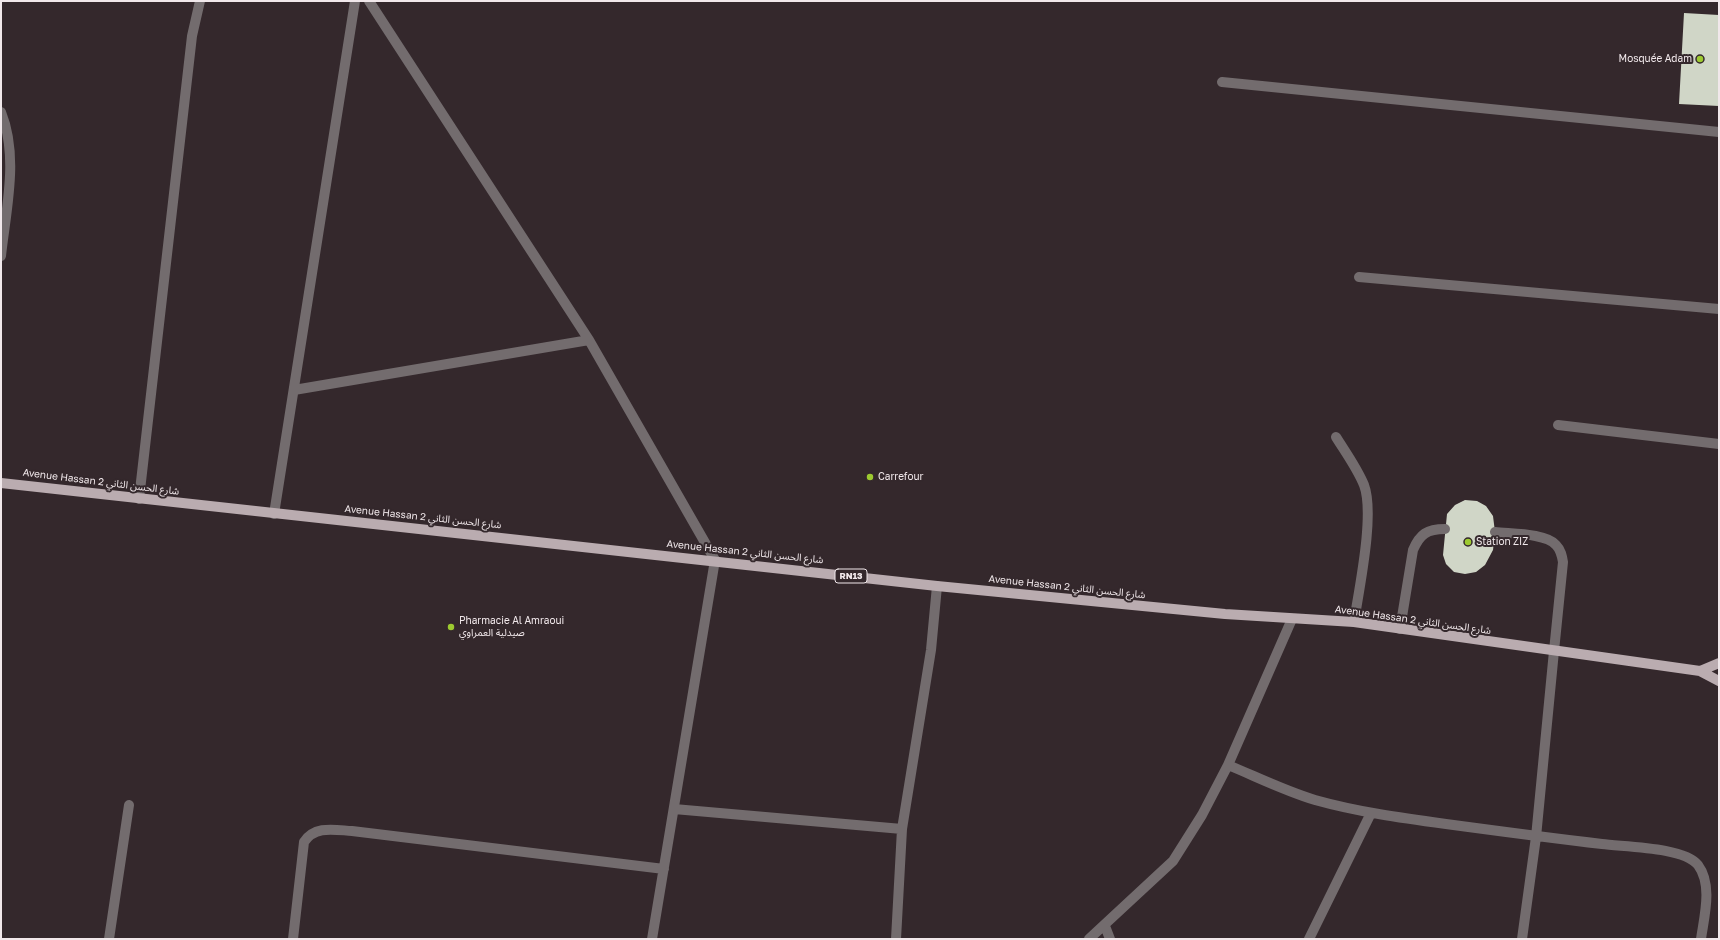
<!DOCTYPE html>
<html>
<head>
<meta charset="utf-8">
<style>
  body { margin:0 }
  #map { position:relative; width:1720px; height:940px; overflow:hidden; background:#34282c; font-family:"Golos Text",sans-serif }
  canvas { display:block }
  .frame { position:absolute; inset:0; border:2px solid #f1e8eb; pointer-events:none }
</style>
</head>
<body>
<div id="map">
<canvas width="1720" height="940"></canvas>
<div class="frame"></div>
</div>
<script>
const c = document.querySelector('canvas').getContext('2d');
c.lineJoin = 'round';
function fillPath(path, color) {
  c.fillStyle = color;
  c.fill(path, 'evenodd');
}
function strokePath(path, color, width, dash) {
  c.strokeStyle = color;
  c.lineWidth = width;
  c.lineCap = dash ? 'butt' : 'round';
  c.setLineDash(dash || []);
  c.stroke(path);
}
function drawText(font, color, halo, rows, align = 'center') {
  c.font = font + ' "Golos Text","Noto Sans Arabic",sans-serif';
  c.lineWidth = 4;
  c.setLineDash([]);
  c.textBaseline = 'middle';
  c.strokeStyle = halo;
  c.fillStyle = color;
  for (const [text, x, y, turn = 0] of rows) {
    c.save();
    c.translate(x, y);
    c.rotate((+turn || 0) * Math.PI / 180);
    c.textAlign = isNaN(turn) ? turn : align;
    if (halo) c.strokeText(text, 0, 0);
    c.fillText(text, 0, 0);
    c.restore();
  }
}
fillPath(new Path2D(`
  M 1684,13 L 1719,15 L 1719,106 L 1679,104 Z
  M 1465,500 L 1477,501 L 1486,506 L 1493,516 L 1495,532 L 1493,550 L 1485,565 L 1476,572 L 1465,574 L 1454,572 L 1446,564 L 1443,555 L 1447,514 L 1455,505 Z`), '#d0d6c7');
strokePath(new Path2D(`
  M 1336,437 C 1346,453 1357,468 1364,485 C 1375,514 1359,589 1354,622
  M 1495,532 C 1510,534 1546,533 1556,545 C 1561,550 1562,556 1563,562 L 1554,651
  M 1400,629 L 1413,550 C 1420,534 1427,529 1445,529
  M 674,809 L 902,829
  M 109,939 L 129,805
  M 293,939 L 304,842 C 315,825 335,830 352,831 L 664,869
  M 652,939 L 715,560
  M 896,939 L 902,829 L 931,650 L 937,586`), '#736c6e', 10);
strokePath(new Path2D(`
  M 369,1 L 589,340 L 715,560
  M 1222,82 L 1719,132
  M 1,112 C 19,157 6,209 1,256
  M 1359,277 L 1719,309
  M 294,390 L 589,340
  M 1558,425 L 1719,444
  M 139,499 L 192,36 L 200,1
  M 274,514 L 355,1
  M 1228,765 C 1257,777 1285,791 1315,800 C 1358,812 1402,818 1446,824 C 1498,831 1550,838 1602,844 C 1625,847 1684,847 1698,865 C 1713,885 1704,917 1701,939
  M 1105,926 L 1110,939
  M 1089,939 L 1173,861 L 1202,815 L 1228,765 L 1292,619
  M 1309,939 L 1371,813
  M 1522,939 L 1536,837 L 1554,651`), '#736c6e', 10);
strokePath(new Path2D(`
  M 1,483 L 937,586 L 1225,614 L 1354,622 L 1700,671 L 1719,681
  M 1700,671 L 1719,663`), '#baacb0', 10);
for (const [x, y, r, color] of [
  [1700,59,4,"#9dca30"],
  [870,477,4,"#9dca30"],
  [1468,542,4,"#9dca30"],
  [451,627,4,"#9dca30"]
]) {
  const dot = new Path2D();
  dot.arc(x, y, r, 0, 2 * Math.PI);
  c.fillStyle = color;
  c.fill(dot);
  strokePath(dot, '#34282c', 1.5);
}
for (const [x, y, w] of [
  [851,576,32]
]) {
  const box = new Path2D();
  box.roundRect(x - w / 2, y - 7, w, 14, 3);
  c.fillStyle = '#34282c';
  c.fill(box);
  strokePath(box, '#f1e8eb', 1);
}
drawText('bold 9px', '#f1e8eb', null, [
  ["RN13",851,576]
]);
drawText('10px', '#f1e8eb', '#34282c', [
  ["Mosquée Adam",1692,59,"right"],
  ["Carrefour",878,477],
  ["Station ZIZ",1476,542],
  ["Pharmacie Al Amraoui",459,621],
  ["صيدلية العمراوي",459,633]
], 'left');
drawText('10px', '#f1e8eb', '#34282c', [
  ["Avenue Hassan 2 شارع الحسن الثاني",101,482,7],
  ["Avenue Hassan 2 شارع الحسن الثاني",423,517,6],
  ["Avenue Hassan 2 شارع الحسن الثاني",745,552,6],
  ["Avenue Hassan 2 شارع الحسن الثاني",1067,587,6],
  ["Avenue Hassan 2 شارع الحسن الثاني",1413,620,8]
]);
</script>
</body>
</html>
